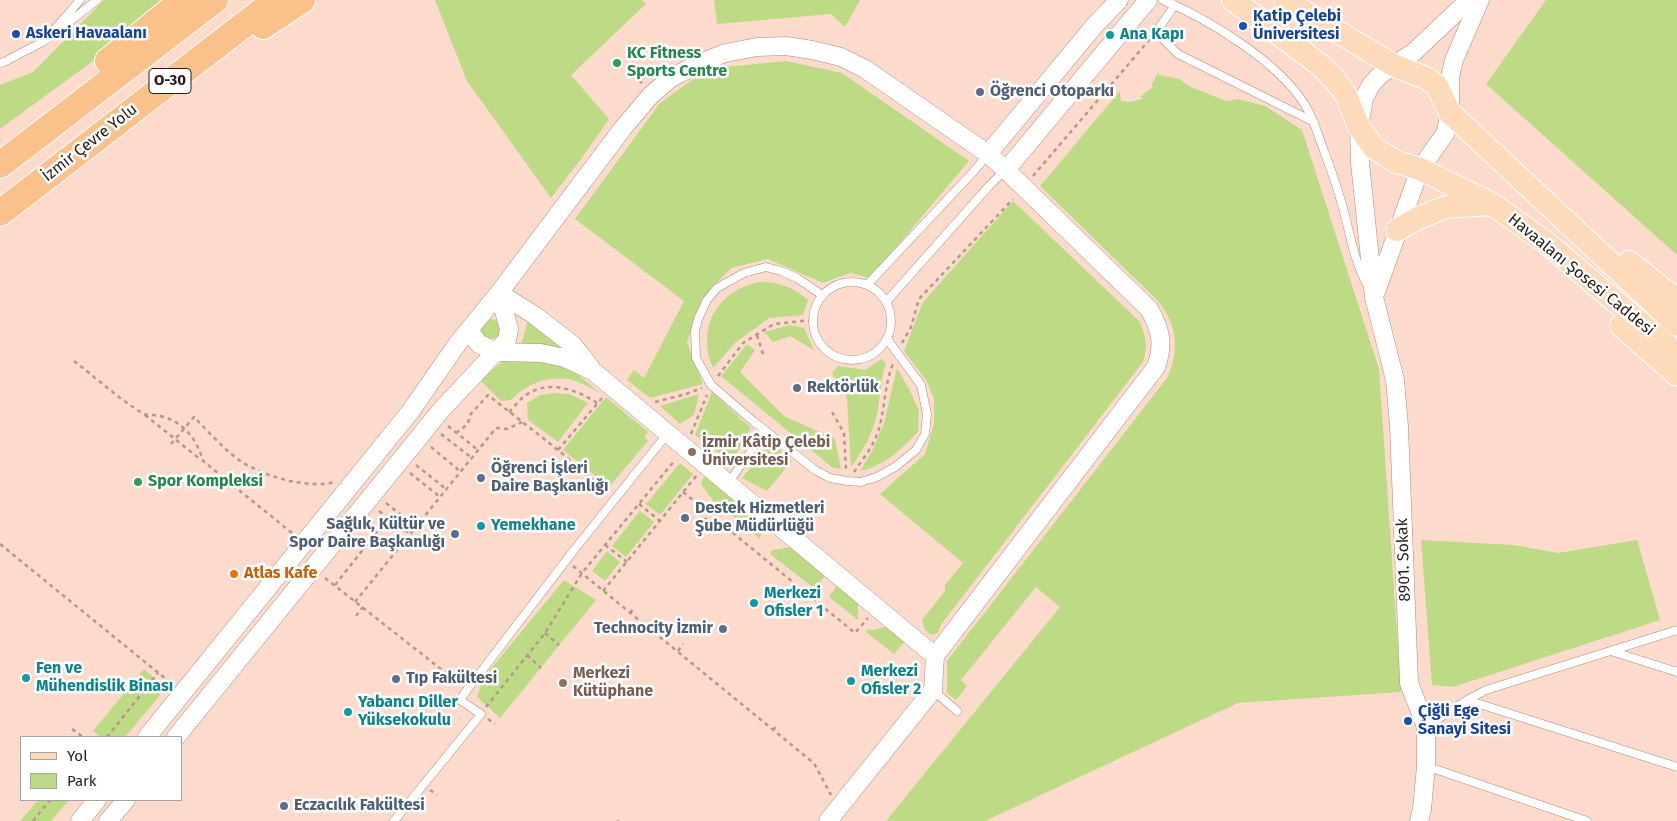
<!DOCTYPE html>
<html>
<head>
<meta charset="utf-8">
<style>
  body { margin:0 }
  #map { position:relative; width:1677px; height:821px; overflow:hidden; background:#fddbcc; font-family:"Fira Sans",sans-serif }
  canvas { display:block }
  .legend { position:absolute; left:20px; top:736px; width:162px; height:65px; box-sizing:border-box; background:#fff; border:1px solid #a8a3a1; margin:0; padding:6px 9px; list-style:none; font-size:15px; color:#261a15 }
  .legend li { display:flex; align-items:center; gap:10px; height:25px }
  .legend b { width:25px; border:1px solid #a8a3a1 }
</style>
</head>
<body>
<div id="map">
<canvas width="1677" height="821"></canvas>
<ul class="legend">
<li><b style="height:6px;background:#fddab9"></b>Yol</li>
<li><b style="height:14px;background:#bdda85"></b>Park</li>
</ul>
</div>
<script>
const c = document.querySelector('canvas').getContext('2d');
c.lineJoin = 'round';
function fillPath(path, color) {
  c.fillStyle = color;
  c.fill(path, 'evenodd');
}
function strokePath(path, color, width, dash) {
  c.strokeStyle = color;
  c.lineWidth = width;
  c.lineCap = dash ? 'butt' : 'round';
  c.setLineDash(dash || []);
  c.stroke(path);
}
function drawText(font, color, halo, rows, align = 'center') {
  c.font = font + ' "Fira Sans",sans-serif';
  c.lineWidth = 5;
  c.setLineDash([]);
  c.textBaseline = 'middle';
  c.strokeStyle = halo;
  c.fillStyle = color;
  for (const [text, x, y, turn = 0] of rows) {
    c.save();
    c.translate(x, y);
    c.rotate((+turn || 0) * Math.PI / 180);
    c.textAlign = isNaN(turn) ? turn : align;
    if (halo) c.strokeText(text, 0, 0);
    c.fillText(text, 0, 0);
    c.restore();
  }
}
fillPath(new Path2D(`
  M 104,0 L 163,0 L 93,61 L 0,129 L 0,85 L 33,72 Z
  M 435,0 L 642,0 L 646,4 L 571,75 L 609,119 L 581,159 L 551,198 L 467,81 Z
  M 714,0 L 860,0 L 845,27 L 831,14 L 717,24 Z
  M 1546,0 L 1677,0 L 1677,255 L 1486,84 Z
  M 786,61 L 842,73 L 969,161 L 870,278 L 850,273 L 823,283 L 768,259 L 731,268 L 702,299 L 687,342 L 703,384 L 650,398 L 627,380 L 634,370 L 644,378 L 684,301 L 575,219 L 660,103 L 692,80 L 725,67 Z
  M 1158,72 L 1159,75 L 1179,79 L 1191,87 L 1226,101 L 1238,99 L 1265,106 L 1302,130 L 1379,369 L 1401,692 L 1238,703 L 985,821 L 886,821 L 1060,607 L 1036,587 L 961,680 L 967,686 L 956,700 L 947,693 L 947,661 L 1167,378 C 1180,351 1177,325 1159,302 L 1040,186 L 1120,91 L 1121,101 L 1131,102 L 1142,99 L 1141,96 L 1153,87 L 1151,86 Z
  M 1013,201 L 1140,322 C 1146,338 1148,346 1143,362 L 940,626 L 938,633 L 931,635 L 925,630 L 922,620 L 945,591 L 945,585 L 963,563 L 880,494 L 925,454 L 934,424 L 934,399 L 926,380 L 904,351 L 923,302 Z
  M 760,282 C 779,282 793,287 808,300 L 803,315 L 769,318 L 735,343 L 713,368 C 696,327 717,290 760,282 Z
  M 529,317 L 576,354 L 520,348 Z
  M481 329a10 10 0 1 1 20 0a10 10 0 1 1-20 0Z
  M 790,325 L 804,328 L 814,350 L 790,336 L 773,342 L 764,332 Z
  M 747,344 L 755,350 L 740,372 L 784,416 L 835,439 L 841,469 L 833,468 L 721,376 Z
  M 523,359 L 556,364 L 575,372 L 600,393 C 592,389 583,383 575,381 C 552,374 527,383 511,400 L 501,401 L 480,380 L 502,362 Z
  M 881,359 L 886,363 C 880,379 881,397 877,414 C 872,435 864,449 851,467 L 847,399 L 832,373 L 838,366 L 865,370 Z
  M 897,368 L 909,389 L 919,411 L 918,432 C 900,450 885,466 860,471 L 873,449 L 884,423 Z
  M 712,392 L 751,428 L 733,459 L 727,459 L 695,435 Z
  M 554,393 L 569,394 L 588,403 L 558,442 L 528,420 L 527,403 L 540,395 Z
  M 699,394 L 694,415 L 680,424 L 660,406 Z
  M 606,397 L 648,432 L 644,437 L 648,441 L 609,487 L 563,450 Z
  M 771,442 L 792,461 L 767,491 L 742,478 Z
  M 680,463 L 693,474 L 660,515 L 646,504 Z
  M 704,476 L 762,524 L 760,539 L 730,514 L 722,513 L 701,484 Z
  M 640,511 L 654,522 L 626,557 L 612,546 Z
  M 1421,540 L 1514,545 L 1558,553 L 1637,540 L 1660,620 L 1453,687 L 1432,685 Z
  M 790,547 L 825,576 L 815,589 L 770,554 L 773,550 Z
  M 607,551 L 620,562 L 605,581 L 592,571 Z
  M 564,580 L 596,600 L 500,718 L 477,697 L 484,677 Z
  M 837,585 L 858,601 L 858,620 L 829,597 Z
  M 889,626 L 906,640 L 894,654 L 866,632 L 868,629 L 872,630 Z
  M 144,669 L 166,688 L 125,737 L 100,737 L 93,731 Z
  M 38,800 L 69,800 L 51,821 L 20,821 Z`), '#bdda85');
const service = new Path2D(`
  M 1163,0 C 1208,19 1279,62 1305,105 C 1314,119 1318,135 1324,151 C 1330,167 1336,184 1341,201 C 1350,230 1352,257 1367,284
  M 1175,5 L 1156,32 L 1178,54 L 1314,122
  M 54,30 L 80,0
  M 0,63 L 4,62 L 46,40 L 97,0
  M813 321a39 39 0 1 1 78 0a39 39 0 1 1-78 0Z
  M 867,285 L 974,171 L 988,154
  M 822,295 L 797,278 L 781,271 L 766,267 L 744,273 L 717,288 L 707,300 L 698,319 L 695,331 L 696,358 L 711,385 L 753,421 L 815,470 L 830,478 L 847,481 L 861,482 L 877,477 L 895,467 L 916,450 L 925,434 L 927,414 L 921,385 L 887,339
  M 886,302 L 989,186 L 1005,170
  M 728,483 L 766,431
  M 1611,651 L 1677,672
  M 933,690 L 957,711
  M 1467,700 L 1677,767
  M 1426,727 L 1467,700 L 1486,690 L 1677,630
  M 1426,766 L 1587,821
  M 394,821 L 481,714 L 460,700 L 467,690 L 574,550 L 668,433`);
const tertiary = new Path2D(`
  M 988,154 L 1095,25 L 1119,0
  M 1006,170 L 1148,0
  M 1376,292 L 1420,169 L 1445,134 L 1450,113 L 1450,77 L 1454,60 L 1480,0
  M 499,293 L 534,315 L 573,345 L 591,368
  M 147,737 L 410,412 L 458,343 L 499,293 L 623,128 L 651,95 L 671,78 L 698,64 L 725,53 L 757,47 L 786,46 L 812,50 L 841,57 L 865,69 L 988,154 L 1006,170 L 1149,309 C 1161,329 1164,345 1156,367 L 935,656 L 593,371 L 565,358 L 541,353 L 496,352 L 479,344 L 469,330
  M 176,737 L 442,409 L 507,340 L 509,329 L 499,293
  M 80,821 L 97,800
  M 108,821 L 126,800
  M 828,821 L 933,690 L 935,656
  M 1419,821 L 1422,809 L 1426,766 L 1426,727 L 1409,683 L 1399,426 L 1395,380 L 1374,297 L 1360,163 L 1359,127 L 1364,98 L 1371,85 L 1381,74 L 1414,52 L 1469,0`);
const primary = new Path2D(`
  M 1233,0 L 1319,64 L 1333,78 L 1345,93 L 1359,127 L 1374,148 L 1397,162 L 1420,169 L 1492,204 L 1549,245 L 1677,354
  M 1285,0 L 1393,65 L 1428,79 L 1437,86 L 1450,113 L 1677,325
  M 1397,230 L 1418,218 L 1446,207 L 1491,204
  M 1629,262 L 1677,300
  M 1621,326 L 1677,375`);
const motorway = new Path2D(`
  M 263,26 L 302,0
  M 108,61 L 183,0
  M 0,165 L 215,0
  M 0,213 L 276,0`);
strokePath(service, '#aa8b7e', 9);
strokePath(tertiary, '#aa8b7e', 19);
strokePath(primary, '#fff', 24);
strokePath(motorway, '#fff', 28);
strokePath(new Path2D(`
  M 633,76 L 642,83
  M 1033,176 L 1150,39
  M 757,335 L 764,357
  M 902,343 L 911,327 L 919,299 L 1013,199
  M 74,361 C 96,378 118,398 142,413 C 147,416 154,414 160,416 C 183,421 197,439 203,461 L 292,533
  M 718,376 L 743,343 L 774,324 L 812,320
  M 602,398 L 558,450 L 608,493
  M 655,402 L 686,394 L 702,388
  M 509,412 C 515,406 520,399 526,395 C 549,379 577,390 597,403
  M 832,412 L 844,433 L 846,470
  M 145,415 L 201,460
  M 448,426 L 478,450
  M 456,433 L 468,424 L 470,415 L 488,395 L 558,450
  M 441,434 L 472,458
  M 691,434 L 707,395
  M 171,444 L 194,417 C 209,432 224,450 242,462 C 266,477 307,489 335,482
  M 431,447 L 461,472
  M 416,465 L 446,489
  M 854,472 C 862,460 873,447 878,432 C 885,410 884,386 893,364
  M 410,473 L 440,497
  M 683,492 L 855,633 L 868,618
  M 386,503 L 416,527
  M 639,504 L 659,520
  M 379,511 L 410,534
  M 704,521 L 709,514
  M 0,544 L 172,684
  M 605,545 L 626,561 L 626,564
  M 573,566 L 810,760 L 815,765 L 831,795
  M 325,578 L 460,684
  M 335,585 L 388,518
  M 603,591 L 697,475
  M 355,602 L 496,428 L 507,429 L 522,422
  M 630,613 L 635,607
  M 356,616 L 363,607
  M 545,633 L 559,645
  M 640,635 L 646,626
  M 678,651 L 683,644
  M 527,655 L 541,668
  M 486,707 L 545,633 L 582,573 L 675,460
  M 488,719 L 495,724
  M 72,729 L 83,737
  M 773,730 L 778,724
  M 107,737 L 158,673
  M 430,790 L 437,795
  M 618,820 L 618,821
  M 33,821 L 50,800`), '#b3998d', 2.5, [4, 4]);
strokePath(service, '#fff', 8);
strokePath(tertiary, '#fff', 18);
strokePath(primary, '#fddab9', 22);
strokePath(motorway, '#fbc18b', 26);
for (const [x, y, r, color] of [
  [1243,26,5,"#1a4fb4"],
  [16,34,5,"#1a4fb4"],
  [1110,35,5,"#0f9aa8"],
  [617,63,5,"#2e9e5b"],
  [980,92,5,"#5c6f8a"],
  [797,388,5,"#5c6f8a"],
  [692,452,5,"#8d6e63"],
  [481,478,5,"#5c6f8a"],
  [138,482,5,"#2e9e5b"],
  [685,518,5,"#5c6f8a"],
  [481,526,5,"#0f9aa8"],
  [455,534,5,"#5c6f8a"],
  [234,574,5,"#e8710a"],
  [754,603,5,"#0f9aa8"],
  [723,629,5,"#5c6f8a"],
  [26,678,5,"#0f9aa8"],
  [396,679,5,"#5c6f8a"],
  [851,681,5,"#0f9aa8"],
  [563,683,5,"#8d6e63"],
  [348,712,5,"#0f9aa8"],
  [1408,721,5,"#1a4fb4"],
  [284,806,5,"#5c6f8a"]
]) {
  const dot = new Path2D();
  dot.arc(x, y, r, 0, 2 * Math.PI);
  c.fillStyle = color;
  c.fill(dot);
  strokePath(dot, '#fff', 2);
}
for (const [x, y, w] of [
  [170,81,42]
]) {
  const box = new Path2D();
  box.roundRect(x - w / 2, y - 12.5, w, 25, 4);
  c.fillStyle = '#fff';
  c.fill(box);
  strokePath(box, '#261a15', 1);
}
drawText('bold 15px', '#261a15', null, [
  ["O-30",170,81]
]);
drawText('bold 16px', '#164399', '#fff', [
  ["Katip Çelebi",1253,17],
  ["Üniversitesi",1253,35],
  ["Askeri Havaalanı",26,34],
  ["Çiğli Ege",1418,712],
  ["Sanayi Sitesi",1418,730]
], 'left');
drawText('bold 16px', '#0d838f', '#fff', [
  ["Ana Kapı",1120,35],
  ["Yemekhane",491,526],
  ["Merkezi",764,594],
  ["Ofisler 1",764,612],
  ["Fen ve",36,669],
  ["Mühendislik Binası",36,687],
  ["Merkezi",861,672],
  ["Ofisler 2",861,690],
  ["Yabancı Diller",358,703],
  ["Yüksekokulu",358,721]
], 'left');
drawText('bold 16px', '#27864d', '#fff', [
  ["KC Fitness",627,54],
  ["Sports Centre",627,72],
  ["Spor Kompleksi",148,482]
], 'left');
drawText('bold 16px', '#4e5e75', '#fff', [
  ["Öğrenci Otoparkı",990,92],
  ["Rektörlük",807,388],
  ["Öğrenci İşleri",491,469],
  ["Daire Başkanlığı",491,487],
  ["Destek Hizmetleri",695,509],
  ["Şube Müdürlüğü",695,527],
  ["Sağlık, Kültür ve",445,525,"right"],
  ["Spor Daire Başkanlığı",445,543,"right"],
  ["Technocity İzmir",713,629,"right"],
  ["Tıp Fakültesi",406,679],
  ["Eczacılık Fakültesi",294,806]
], 'left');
drawText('16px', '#261a15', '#fff', [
  ["İzmir Çevre Yolu",90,143,-38],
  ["Havaalanı Şosesi Caddesi",1581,275,39],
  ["8901. Sokak",1404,560,-92]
]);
drawText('bold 16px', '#785e54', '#fff', [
  ["İzmir Kâtip Çelebi",702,443],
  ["Üniversitesi",702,461],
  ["Merkezi",573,674],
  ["Kütüphane",573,692]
], 'left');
drawText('bold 16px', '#c56008', '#fff', [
  ["Atlas Kafe",244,574]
], 'left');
</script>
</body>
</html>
